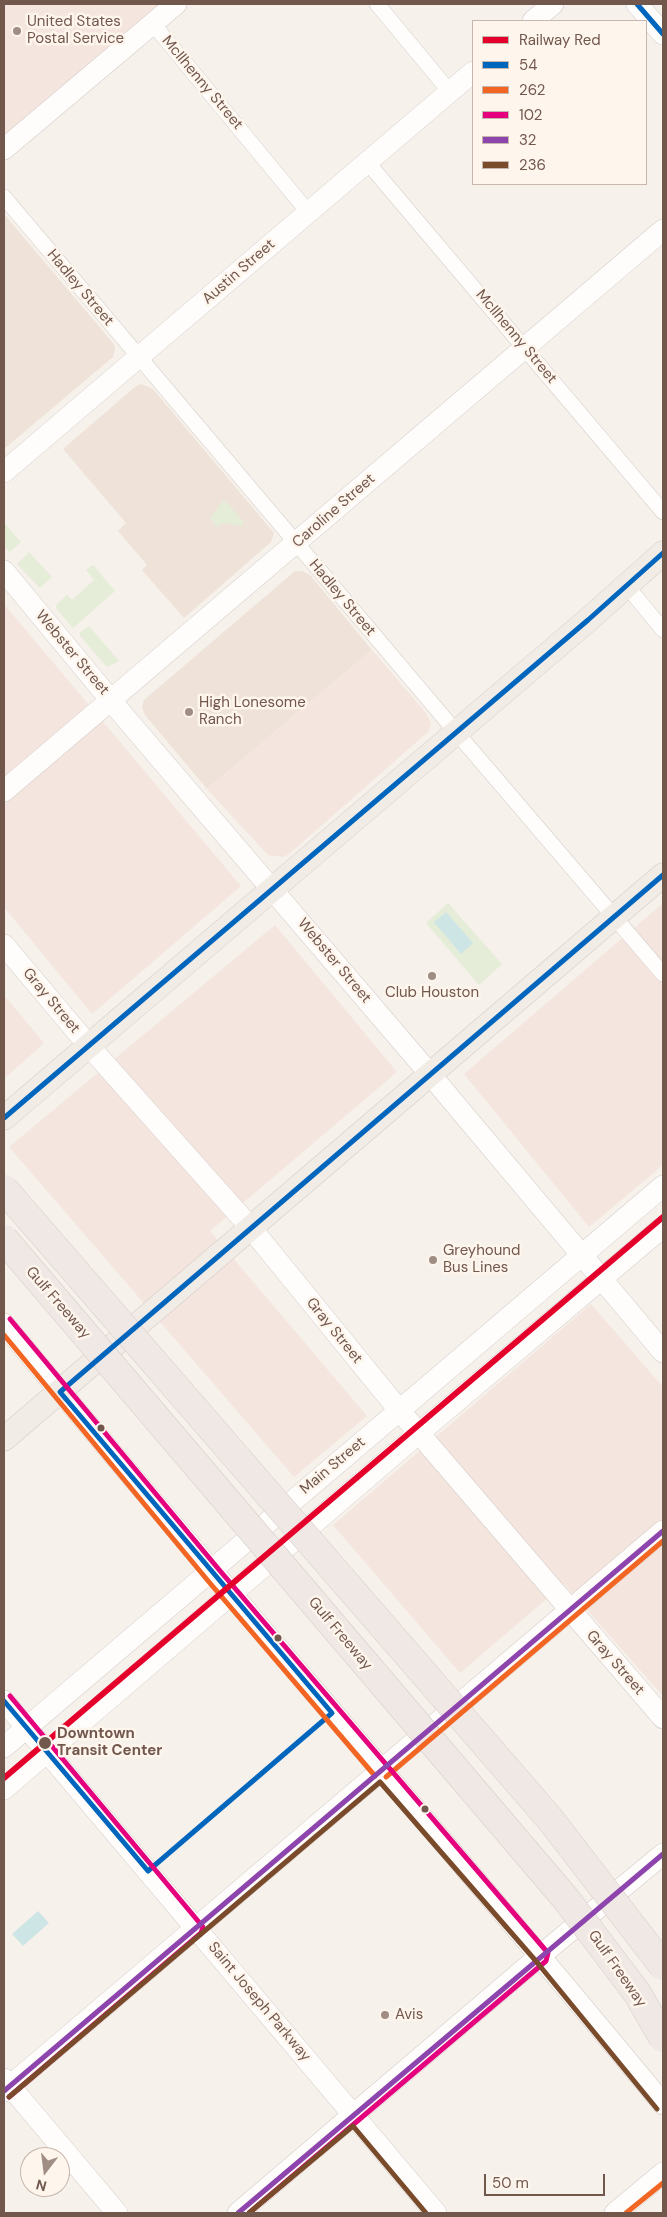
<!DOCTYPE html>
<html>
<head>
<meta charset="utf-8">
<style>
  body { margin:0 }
  #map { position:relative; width:667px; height:2217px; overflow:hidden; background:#f6f1eb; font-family:"DM Sans",sans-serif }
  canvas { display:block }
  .frame { position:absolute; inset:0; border:5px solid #72574d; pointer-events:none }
  .legend { position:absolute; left:472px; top:20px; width:175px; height:165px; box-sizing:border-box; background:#fef5ec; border:1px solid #c6b6ac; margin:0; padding:6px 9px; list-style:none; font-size:15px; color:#72574d }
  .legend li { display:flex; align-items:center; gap:10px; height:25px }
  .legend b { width:25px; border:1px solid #c6b6ac }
  .north { position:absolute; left:20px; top:2147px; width:50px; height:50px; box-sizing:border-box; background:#fef5ec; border:1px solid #c6b6ac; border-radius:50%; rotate:195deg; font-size:14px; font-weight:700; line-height:20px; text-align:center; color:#72574d }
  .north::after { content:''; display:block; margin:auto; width:18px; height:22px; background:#a08d84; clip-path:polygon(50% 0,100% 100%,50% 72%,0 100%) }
  .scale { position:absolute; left:484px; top:2174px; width:121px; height:22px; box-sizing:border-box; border:2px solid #72574d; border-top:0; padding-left:6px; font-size:15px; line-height:18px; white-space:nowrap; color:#72574d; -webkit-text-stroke:4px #fef5ec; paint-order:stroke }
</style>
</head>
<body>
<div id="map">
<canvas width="667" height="2217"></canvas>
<div class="frame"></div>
<ul class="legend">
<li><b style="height:6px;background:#e4002b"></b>Railway Red</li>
<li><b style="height:6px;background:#0065bd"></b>54</li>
<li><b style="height:6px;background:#f26522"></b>262</li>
<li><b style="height:6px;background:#e5007d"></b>102</li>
<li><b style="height:6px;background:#8e44ad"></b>32</li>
<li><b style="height:6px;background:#7a4b2a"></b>236</li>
</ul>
<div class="north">N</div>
<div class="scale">50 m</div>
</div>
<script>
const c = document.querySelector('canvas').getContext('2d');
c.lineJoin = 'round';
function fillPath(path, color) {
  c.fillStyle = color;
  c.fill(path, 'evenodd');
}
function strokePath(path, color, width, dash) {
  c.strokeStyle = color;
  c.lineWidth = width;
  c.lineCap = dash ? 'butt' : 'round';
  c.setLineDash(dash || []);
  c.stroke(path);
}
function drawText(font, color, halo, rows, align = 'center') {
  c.font = font + ' "DM Sans",sans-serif';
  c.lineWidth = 5;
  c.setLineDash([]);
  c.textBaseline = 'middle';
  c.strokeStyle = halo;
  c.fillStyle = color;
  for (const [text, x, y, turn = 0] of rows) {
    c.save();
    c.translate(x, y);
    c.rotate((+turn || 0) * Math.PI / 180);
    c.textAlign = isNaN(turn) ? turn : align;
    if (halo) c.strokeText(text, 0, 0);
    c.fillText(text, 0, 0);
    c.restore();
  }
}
fillPath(new Path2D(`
  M 4,214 L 113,343 L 115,348 L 113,357 L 4,449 Z
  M 141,384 L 153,389 L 274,533 L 271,542 L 184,618 L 142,570 L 147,565 L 118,531 L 126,523 L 63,449 L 136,386 Z
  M 295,571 L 302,571 L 310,575 L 372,650 L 207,789 L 145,715 L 142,707 L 144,700 Z`), '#efe3d9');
fillPath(new Path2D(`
  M 4,4 L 160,4 L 4,136 Z
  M 4,604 L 241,886 L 92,1014 L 4,907 Z
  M 372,650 L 426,713 L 431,723 L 429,731 L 289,854 L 283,857 L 268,855 L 207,789 Z
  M 663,903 L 663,1165 L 589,1227 L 464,1074 Z
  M 275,925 L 397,1072 L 210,1231 L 367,1416 L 294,1477 L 9,1147 Z
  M 4,995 L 44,1043 L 4,1079 Z
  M 591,1304 L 663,1387 L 663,1696 L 564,1584 L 460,1673 L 333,1525 Z`), '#f5e5df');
fillPath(new Path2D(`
  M 224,499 L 244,522 L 242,526 L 223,523 L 217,527 L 210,518 Z
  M 4,523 L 21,542 L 10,552 L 4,547 Z
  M 29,552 L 52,577 L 40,588 L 17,564 Z
  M 93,565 L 115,591 L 73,628 L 56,608 L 57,604 L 67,595 L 72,600 L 94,580 L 86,570 Z
  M 89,626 L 119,661 L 107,667 L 80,636 L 80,632 Z
  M 448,903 L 502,964 L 479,985 L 426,923 Z`), '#e5ecd7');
fillPath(new Path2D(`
  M 446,912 L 473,943 L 461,954 L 434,922 Z
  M 38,1911 L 49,1923 L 23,1946 L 12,1934 Z`), '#cde6e5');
const street = new Path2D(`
  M 377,4 L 450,92
  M 153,24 L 308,212
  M 368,163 L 663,512
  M 4,197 L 456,732 L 663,974
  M 626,585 L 663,630`);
const secondary = new Path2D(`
  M 637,4 L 663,34
  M 533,21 L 553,4
  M 4,149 L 176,4
  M 4,472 L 473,72
  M 4,571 L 123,715 L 429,1073 L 663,1352
  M 4,791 L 663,230
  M 4,945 L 89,1046 L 250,1227 L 399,1410 L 663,1718
  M 4,1324 C 221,1586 447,1841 663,2104
  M 4,1701 L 436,2213
  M 4,1747 L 663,1186
  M 4,1789 L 419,1433 L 663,1227
  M 4,2079 L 117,2213
  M 4,2091 L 663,1531
  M 238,2213 L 541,1955 L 663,1854
  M 615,2213 L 663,2173`);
const primary = new Path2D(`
  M 4,1118 L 588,620 L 663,553
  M 4,1439 L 663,875`);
strokePath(street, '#d5cec9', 16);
strokePath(secondary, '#d5ccc8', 22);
strokePath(primary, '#d5ccc7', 25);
strokePath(street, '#fefdfc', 15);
strokePath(secondary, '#fefdfc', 21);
strokePath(primary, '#f2ece6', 24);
const highwayBridge = new Path2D(`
  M 4,1189 L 550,1819 L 663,1966
  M 4,1239 L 566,1899 L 637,1993 L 663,2038`);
strokePath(highwayBridge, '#d5ccc7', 29, []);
strokePath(highwayBridge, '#f0e8e5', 28);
strokePath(new Path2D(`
  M 637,4 L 663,34
  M 4,1118 L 588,620 L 663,553
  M 4,1701 L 148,1871 L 332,1713 L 60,1392 L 663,875`), '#0065bd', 5);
strokePath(new Path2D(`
  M 4,1335 L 209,1582 L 375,1776
  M 386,1777 L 663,1541
  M 626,2213 L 663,2183`), '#f26522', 5);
strokePath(new Path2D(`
  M 10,1319 L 221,1572 L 548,1953 L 546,1961 L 249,2213
  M 9,2097 L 201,1933 L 203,1927 L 10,1696`), '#e5007d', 5);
strokePath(new Path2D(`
  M 4,2091 L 663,1531
  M 238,2213 L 663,1854`), '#8e44ad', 5);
strokePath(new Path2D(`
  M 9,2097 L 380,1782 L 535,1960 L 657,2109
  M 249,2213 L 353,2126 L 426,2213`), '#7a4b2a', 5);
strokePath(new Path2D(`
  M 4,1778 L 663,1217`), '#e4002b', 6);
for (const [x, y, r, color] of [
  [17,31,5,"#a08d84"],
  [189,712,5,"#a08d84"],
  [432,976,5,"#a08d84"],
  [433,1260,5,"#a08d84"],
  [101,1428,4.5,"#72574d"],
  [278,1638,4.5,"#72574d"],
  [45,1743,7,"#72574d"],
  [425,1809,4.5,"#72574d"],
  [385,2015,5,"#a08d84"]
]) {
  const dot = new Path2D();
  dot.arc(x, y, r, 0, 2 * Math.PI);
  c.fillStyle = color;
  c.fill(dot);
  strokePath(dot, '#fef5ec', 2);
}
drawText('15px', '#72574d', '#fef5ec', [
  ["United States",27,22],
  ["Postal Service",27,39],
  ["High Lonesome",199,703],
  ["Ranch",199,720],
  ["Club Houston",432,993,"center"],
  ["Greyhound",443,1251],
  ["Bus Lines",443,1268],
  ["Avis",395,2015]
], 'left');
drawText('15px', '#72574d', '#fef5ec', [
  ["McIlhenny Street",202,83,50],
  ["Austin Street",239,272,-41],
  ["Hadley Street",80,288,50],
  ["McIlhenny Street",516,337,50],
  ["Caroline Street",334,511,-41],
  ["Hadley Street",342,598,50],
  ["Webster Street",72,653,50],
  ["Webster Street",334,961,50],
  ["Gray Street",51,1001,50],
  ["Gulf Freeway",58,1303,49],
  ["Gray Street",334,1331,51],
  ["Main Street",333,1466,-40],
  ["Gulf Freeway",340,1634,50],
  ["Gray Street",615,1663,49],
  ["Gulf Freeway",617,1969,55],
  ["Saint Joseph Parkway",259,2002,50]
]);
drawText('bold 15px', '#72574d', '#fef5ec', [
  ["Downtown",57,1734],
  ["Transit Center",57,1751]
], 'left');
</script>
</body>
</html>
